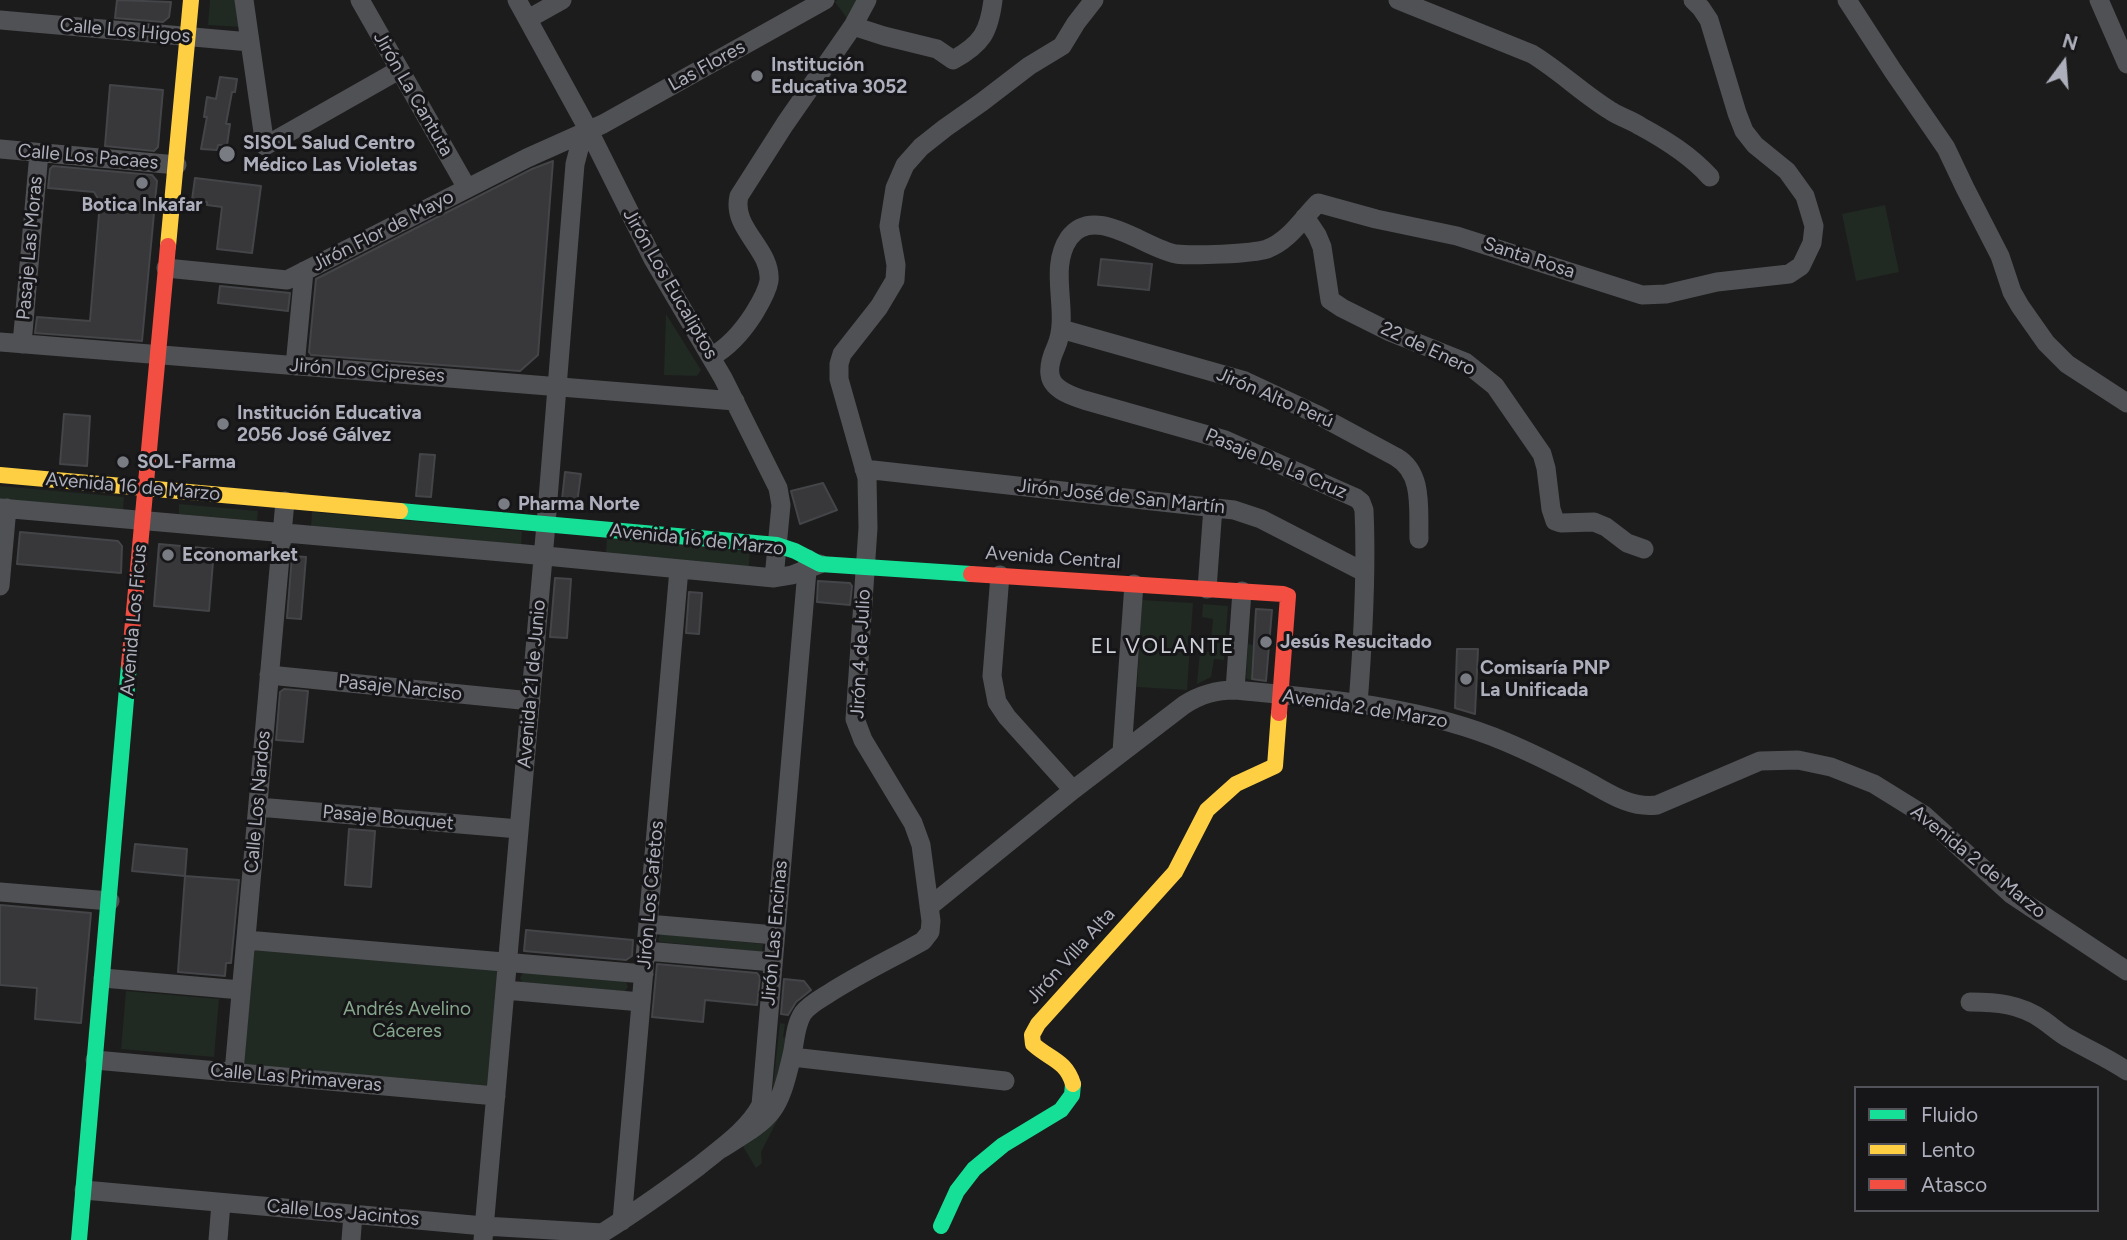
<!DOCTYPE html>
<html>
<head>
<meta charset="utf-8">
<style>
  body { margin:0 }
  #map { position:relative; width:2127px; height:1240px; overflow:hidden; background:#1c1c1c; font-family:Figtree,sans-serif }
  canvas { display:block }
  .legend { position:absolute; left:1854px; top:1086px; width:245px; height:126px; box-sizing:border-box; background:#161518; border:2px solid #52535a; margin:0; padding:9px 12px; list-style:none; font-size:21px; color:#adb0bc }
  .legend li { display:flex; align-items:center; gap:14px; height:35px }
  .legend b { width:35px; border:2px solid #52535a }
  .north { position:absolute; left:2029px; top:28px; width:70px; height:70px; -webkit-text-stroke:5px #161518; paint-order:stroke; rotate:16deg; font-size:19px; font-weight:700; line-height:28px; text-align:center; color:#adb0bc }
  .north::after { content:''; display:block; margin:auto; width:24px; height:32px; background:#adb0bc; clip-path:polygon(50% 0,100% 100%,50% 72%,0 100%) }
</style>
</head>
<body>
<div id="map">
<canvas width="2127" height="1240"></canvas>
<ul class="legend">
<li><b style="height:9px;background:#16e098"></b>Fluido</li>
<li><b style="height:9px;background:#ffcf43"></b>Lento</li>
<li><b style="height:9px;background:#f24e42"></b>Atasco</li>
</ul>
<div class="north">N</div>
</div>
<script>
const c = document.querySelector('canvas').getContext('2d');
c.lineJoin = 'round';
function fillPath(path, color) {
  c.fillStyle = color;
  c.fill(path, 'evenodd');
}
function strokePath(path, color, width, dash) {
  c.strokeStyle = color;
  c.lineWidth = width;
  c.lineCap = dash ? 'butt' : 'round';
  c.setLineDash(dash || []);
  c.stroke(path);
}
function drawText(font, color, halo, rows, align = 'center') {
  c.font = font + ' Figtree,sans-serif';
  c.lineWidth = 6;
  c.setLineDash([]);
  c.textBaseline = 'middle';
  c.strokeStyle = halo;
  c.fillStyle = color;
  for (const [text, x, y, turn = 0] of rows) {
    c.save();
    c.translate(x, y);
    c.rotate((+turn || 0) * Math.PI / 180);
    c.textAlign = isNaN(turn) ? turn : align;
    if (halo) c.strokeText(text, 0, 0);
    c.fillText(text, 0, 0);
    c.restore();
  }
}
fillPath(new Path2D(`
  M 210,0 L 238,0 L 242,27 L 208,25 Z
  M 837,0 L 860,0 L 849,21 L 835,2 Z
  M 1885,205 L 1899,272 L 1856,281 L 1842,214 Z
  M 666,314 L 701,370 L 697,376 L 664,375 Z
  M 0,486 L 124,497 L 123,510 L 0,499 Z
  M 179,504 L 258,511 L 257,521 L 179,514 Z
  M 312,512 L 522,531 L 521,545 L 311,527 Z
  M 607,537 L 750,550 L 749,567 L 606,555 Z
  M 1142,600 L 1193,603 L 1187,690 L 1137,687 Z
  M 1203,604 L 1228,606 L 1224,660 L 1214,659 L 1211,677 L 1197,684 L 1200,651 L 1209,652 L 1210,650 L 1213,619 L 1202,617 Z
  M 1248,644 L 1253,645 L 1251,680 L 1247,679 L 1246,677 Z
  M 661,934 L 763,944 L 762,952 L 660,942 L 658,938 Z
  M 254,948 L 499,969 L 489,1086 L 244,1064 Z
  M 524,971 L 626,981 L 628,987 L 624,993 L 523,984 L 520,978 Z
  M 126,991 L 219,999 L 214,1057 L 121,1049 Z
  M 780,1023 L 785,1024 L 783,1037 L 788,1038 L 772,1094 Z
  M 780,1115 L 761,1152 L 762,1163 L 756,1168 L 742,1145 Z`), '#212923');
const building = new Path2D(`
  M 117,0 L 171,2 L 169,17 L 163,22 L 115,18 Z
  M 220,77 L 237,79 L 235,92 L 232,92 L 226,124 L 230,124 L 227,145 L 218,145 L 217,150 L 201,149 L 207,117 L 204,117 L 207,97 L 216,99 Z
  M 110,85 L 163,90 L 158,147 L 154,151 L 105,146 Z
  M 553,161 L 538,355 L 520,371 L 311,355 L 309,352 L 316,279 L 532,169 Z
  M 53,166 L 152,175 L 157,181 L 142,341 L 35,333 L 37,317 L 90,321 L 100,202 L 94,192 L 48,188 L 50,169 Z
  M 195,178 L 261,186 L 252,253 L 217,249 L 222,207 L 207,205 L 207,202 L 192,200 Z
  M 1101,259 L 1152,264 L 1149,290 L 1098,285 Z
  M 220,286 L 290,293 L 288,311 L 218,303 Z
  M 64,414 L 90,416 L 87,466 L 60,464 Z
  M 420,454 L 435,455 L 431,497 L 416,496 Z
  M 565,472 L 581,474 L 576,510 L 561,509 Z
  M 823,483 L 837,510 L 800,524 L 791,491 Z
  M 20,532 L 118,541 L 122,546 L 121,573 L 17,564 Z
  M 159,544 L 214,549 L 209,611 L 154,606 Z
  M 292,556 L 306,557 L 301,619 L 287,618 Z
  M 555,578 L 571,579 L 567,638 L 550,637 Z
  M 818,581 L 850,583 L 852,586 L 850,605 L 817,602 Z
  M 689,592 L 702,593 L 699,634 L 686,633 Z
  M 1256,609 L 1272,610 L 1266,681 L 1252,679 Z
  M 1457,649 L 1478,649 L 1475,714 L 1455,708 Z
  M 284,689 L 308,691 L 303,742 L 276,740 L 280,692 Z
  M 349,829 L 375,831 L 371,887 L 345,885 Z
  M 135,844 L 187,849 L 185,876 L 132,871 Z
  M 185,876 L 239,880 L 231,963 L 226,963 L 225,976 L 178,972 Z
  M 0,905 L 91,913 L 81,1023 L 35,1019 L 37,988 L 0,985 Z
  M 526,930 L 633,940 L 632,956 L 626,960 L 524,951 Z
  M 657,964 L 757,973 L 760,977 L 757,1005 L 705,1000 L 703,1022 L 652,1017 Z
  M 784,979 L 804,981 L 811,990 L 796,1002 L 788,1015 L 781,1014 Z`);
fillPath(building, '#38383a');
strokePath(building, '#444548', 2);
strokePath(new Path2D(`
  M 244,0 L 265,146 L 399,70
  M 360,0 L 467,188
  M 517,0 L 589,131 L 653,259 L 723,378 L 778,488 L 781,505 L 774,578
  M 1398,0 L 1532,54 C 1560,71 1583,94 1611,111 C 1620,117 1631,120 1640,126 C 1666,140 1690,155 1710,177
  M 1847,0 L 1893,71 L 1946,148 L 1965,188 L 2000,256 L 2012,292 L 2020,306 L 2046,343 L 2067,364 L 2127,403
  M 2099,0 L 2127,64
  M 528,19 L 562,0
  M 0,20 L 250,42
  M 853,26 L 884,36 L 937,49 L 953,60 C 982,44 989,32 993,0
  M 0,149 L 177,165
  M 1305,217 L 1317,235 L 1322,247 L 1330,300 L 1342,308 L 1390,332 L 1465,362 L 1495,386 L 1542,454 L 1546,468 L 1551,509 L 1555,521 L 1561,523 L 1594,522 L 1606,527 L 1627,543 L 1644,549
  M 166,268 L 287,280 L 527,158 L 603,124 L 825,0
  M 1061,329 L 1245,381 L 1318,415 L 1396,457 C 1424,473 1418,510 1419,539
  M 0,342 L 735,401
  M 22,344 L 39,153
  M 711,357 C 729,347 742,332 753,315 C 759,305 767,293 769,281 C 772,249 731,229 739,196 L 785,124 L 853,26 L 867,0
  M 295,366 L 304,271
  M 864,469 L 1234,510 L 1261,519 L 1364,572
  M 0,508 L 525,554 L 774,578 L 792,575 L 820,564
  M 1000,575 L 992,676 L 997,702 L 1007,717 L 1073,790
  M 0,586 L 7,508
  M 1207,589 L 1213,507
  M 269,675 L 531,701
  M 1235,690 L 1242,591
  M 1358,704 C 1363,640 1367,575 1364,510 L 1361,502 L 1356,498 L 1225,440 L 1084,400 C 1053,390 1041,380 1056,347 C 1071,313 1047,270 1069,238 C 1094,203 1146,249 1176,254 C 1192,256 1252,254 1267,249 C 1289,241 1302,219 1318,203 L 1376,219 L 1457,236 L 1642,295 L 1666,294 L 1717,282 L 1789,274 L 1801,266 L 1812,243 L 1814,226 L 1805,196 L 1787,171 L 1755,145 L 1744,131 L 1737,113 L 1709,20 L 1701,8 L 1693,0
  M 1122,752 L 1134,584
  M 258,807 L 519,829
  M 0,892 L 110,901
  M 929,907 L 1073,790 L 1184,705 C 1201,694 1216,690 1235,690 C 1327,699 1421,706 1506,742 C 1532,753 1558,766 1583,779 C 1606,791 1629,809 1657,805 L 1760,761 L 1798,760 L 1831,767 L 1874,784 L 1924,815 L 2011,894 L 2127,971
  M 648,924 L 775,935
  M 246,940 L 644,974
  M 646,951 L 773,962
  M 103,978 L 241,990
  M 505,990 L 641,1002
  M 1970,1002 C 1996,1002 2021,1004 2043,1020 C 2052,1026 2060,1034 2070,1039 C 2089,1050 2108,1058 2127,1071
  M 792,1057 L 1005,1081
  M 95,1060 L 496,1096
  M 234,1072 L 285,501
  M 721,1149 C 772,1117 778,1116 792,1055 C 795,1042 795,1025 803,1013 C 809,1005 820,999 828,994 C 859,974 891,959 923,941 L 930,932 L 931,921 L 921,845 L 913,823 L 863,740 L 855,719 L 868,528 L 867,478 L 839,379 L 839,364 L 842,354 L 879,307 L 895,280 L 896,265 L 889,226 L 895,188 L 905,165 L 921,147 L 945,128 L 982,102 L 1029,66 L 1062,46 L 1076,23 L 1094,0
  M 84,1190 L 484,1226 L 603,1233
  M 622,1221 L 679,569
  M 218,1240 L 221,1203
  M 351,1240 L 353,1214
  M 483,1240 L 546,524 L 575,164 L 580,145 L 589,131
  M 591,1240 C 629,1217 664,1192 699,1166 C 721,1148 748,1130 761,1105 L 808,559`), '#505155', 19);
strokePath(new Path2D(`
  M 400,511 L 777,545 L 795,551 L 820,564 L 971,574
  M 941,1226 L 957,1191 L 974,1169 L 1003,1145 L 1061,1110 L 1072,1095 L 1073,1084
  M 79,1240 L 129,665`), '#16e098', 16);
strokePath(new Path2D(`
  M 168,246 L 191,0
  M 0,475 L 400,511
  M 1073,1084 C 1066,1060 1049,1059 1033,1044 L 1032,1035 L 1038,1024 L 1175,872 L 1207,810 L 1236,784 L 1275,766 L 1279,713`), '#ffcf43', 16);
strokePath(new Path2D(`
  M 971,574 L 1283,594 L 1288,596 L 1279,713
  M 129,665 L 168,246`), '#f24e42', 16);
for (const [x, y, r, color] of [
  [757,76,7,"#7a7c84"],
  [227,154,9,"#7a7c84"],
  [142,183,7,"#7a7c84"],
  [223,424,7,"#7a7c84"],
  [123,462,7,"#7a7c84"],
  [504,504,7,"#7a7c84"],
  [168,555,7,"#7a7c84"],
  [1266,642,7,"#7a7c84"],
  [1466,679,7,"#7a7c84"]
]) {
  const dot = new Path2D();
  dot.arc(x, y, r, 0, 2 * Math.PI);
  c.fillStyle = color;
  c.fill(dot);
  strokePath(dot, '#161518', 2.5);
}
drawText('19px', '#adb0bc', '#161518', [
  ["Calle Los Higos",125,31,5],
  ["Las Flores",707,66,-29],
  ["Jirón La Cantuta",413,94,60],
  ["Calle Los Pacaes",88,157,5],
  ["Jirón Flor de Mayo",383,231,-27],
  ["Pasaje Las Moras",30,248,-85],
  ["Santa Rosa",1529,258,18],
  ["Jirón Los Eucaliptos",670,284,60],
  ["22 de Enero",1428,349,25],
  ["Jirón Los Cipreses",367,371,4],
  ["Jirón Alto Perú",1275,398,23],
  ["Pasaje De La Cruz",1276,464,23],
  ["Avenida 16 de Marzo",133,487,5],
  ["Jirón José de San Martín",1121,497,6],
  ["Avenida 16 de Marzo",697,540,6],
  ["Avenida Central",1053,558,4],
  ["Avenida Los Ficus",134,620,-85],
  ["Jirón 4 de Julio",861,654,-87],
  ["Avenida 21 de Junio",532,684,-85],
  ["Pasaje Narciso",400,688,6],
  ["Avenida 2 de Marzo",1365,709,9],
  ["Calle Los Nardos",258,802,-85],
  ["Pasaje Bouquet",388,818,5],
  ["Avenida 2 de Marzo",1978,862,39],
  ["Jirón Los Cafetos",651,895,-85],
  ["Jirón Las Encinas",775,933,-85],
  ["Jirón Villa Alta",1071,956,-48],
  ["Calle Las Primaveras",296,1078,5],
  ["Calle Los Jacintos",343,1213,5]
]);
drawText('bold 19px', '#adb0bc', '#161518', [
  ["Institución",771,65],
  ["Educativa 3052",771,87],
  ["SISOL Salud Centro",243,143],
  ["Médico Las Violetas",243,165],
  ["Botica Inkafar",142,205,"center"],
  ["Institución Educativa",237,413],
  ["2056 José Gálvez",237,435],
  ["SOL-Farma",137,462],
  ["Pharma Norte",518,504],
  ["Economarket",182,555],
  ["Jesús Resucitado",1280,642],
  ["Comisaría PNP",1480,668],
  ["La Unificada",1480,690]
], 'left');
drawText('19px', '#85a68b', '#161518', [
  ["Andrés Avelino",407,1009],
  ["Cáceres",407,1031]
]);
c.letterSpacing = '2px';
drawText('21px', '#ced0d8', '#161518', [
  ["EL VOLANTE",1163,647]
]);
c.letterSpacing = '0px';
</script>
</body>
</html>
